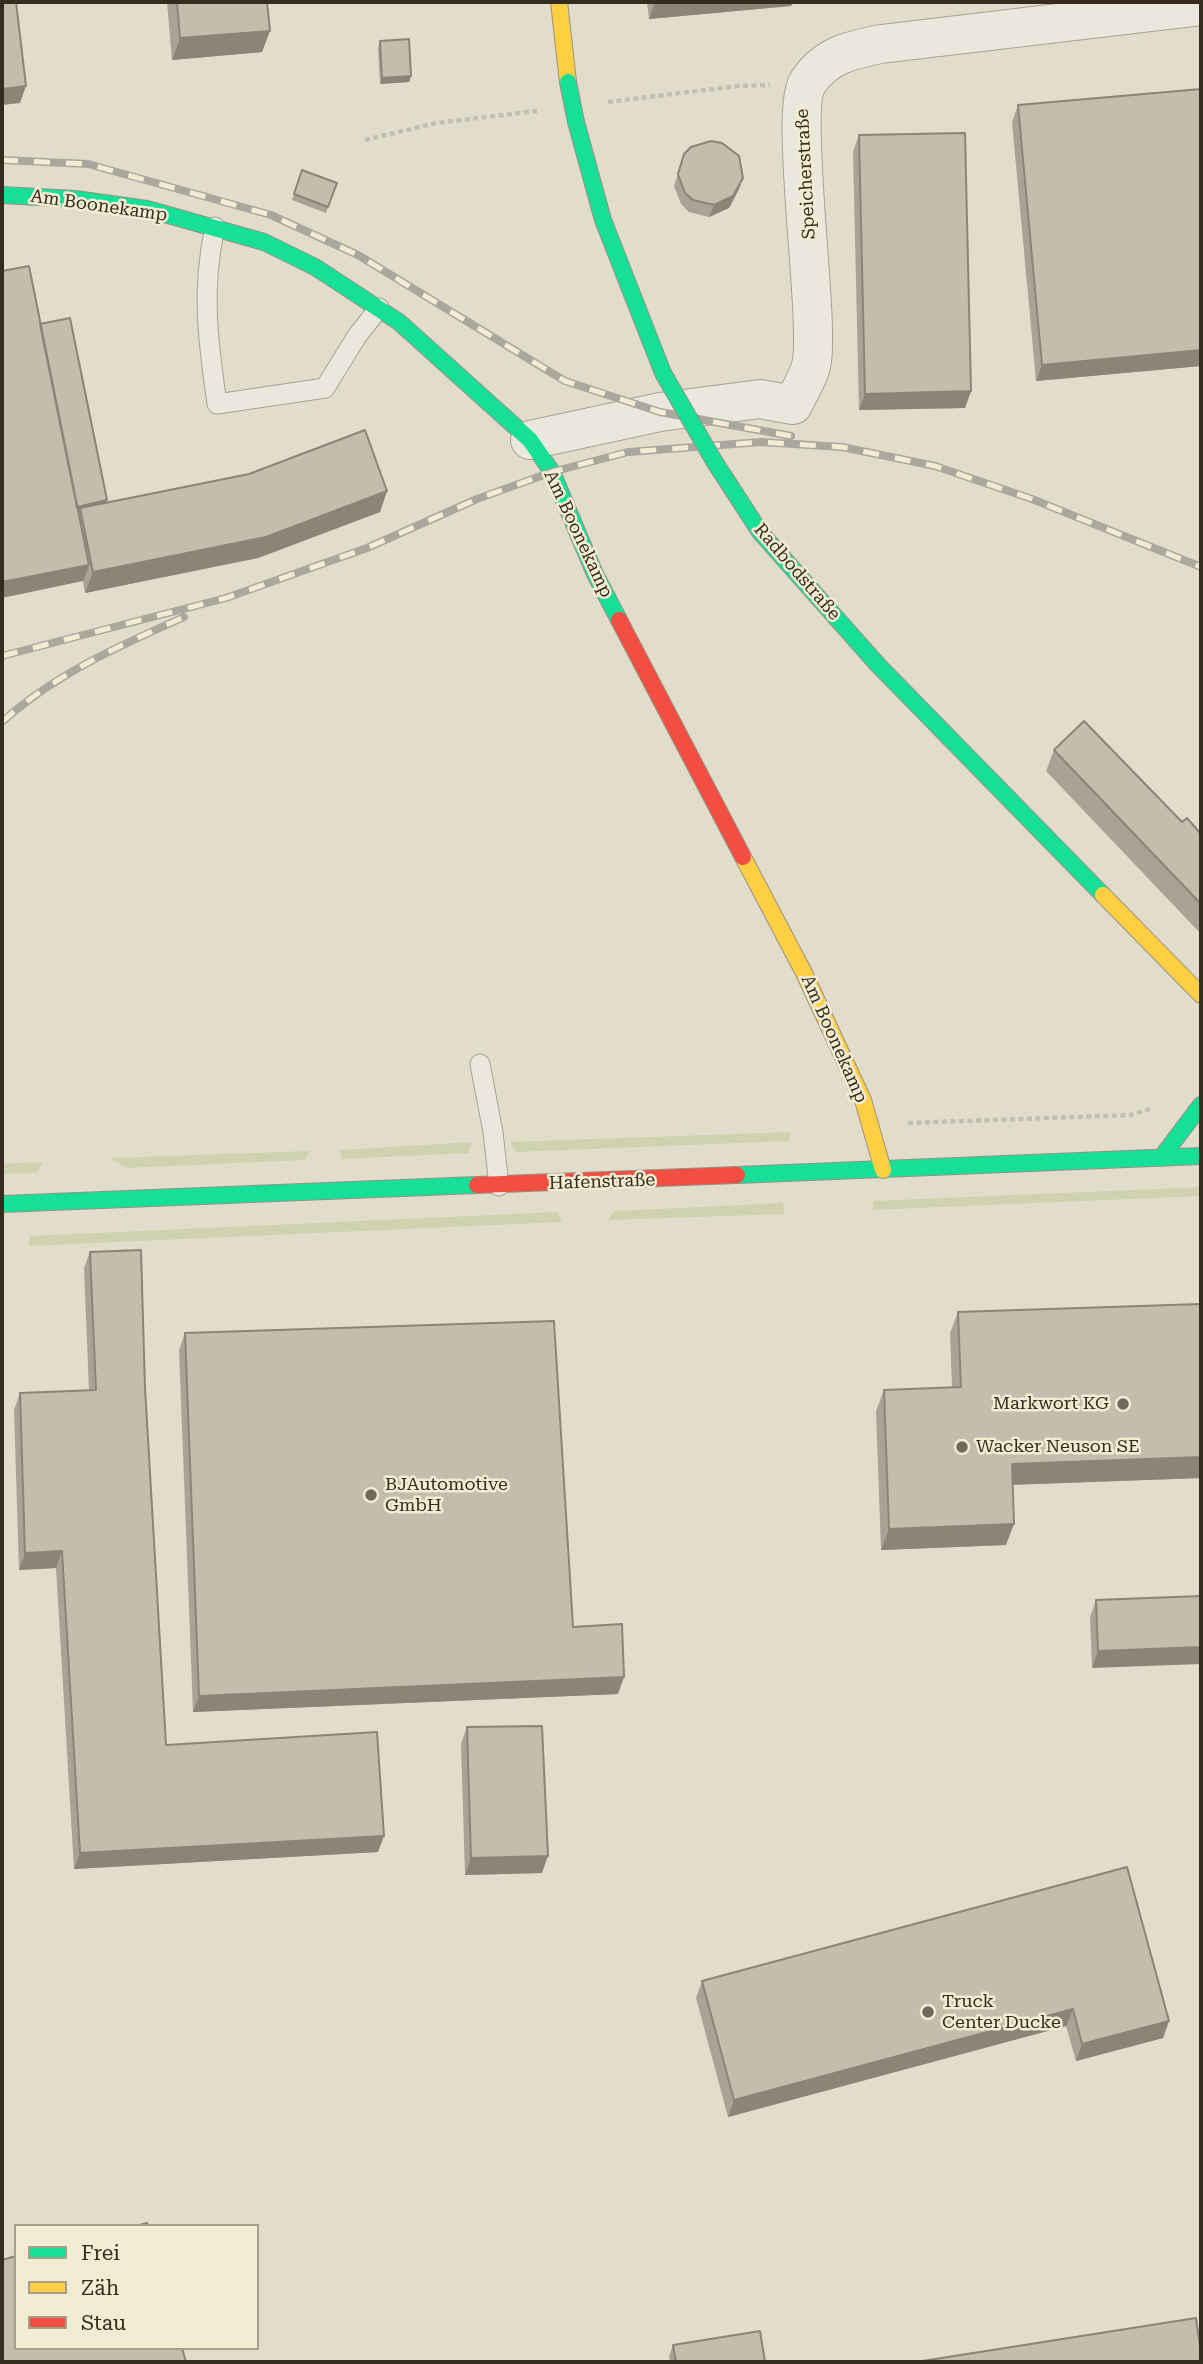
<!DOCTYPE html>
<html>
<head>
<meta charset="utf-8">
<style>
  body { margin:0 }
  #map { position:relative; width:1203px; height:2364px; overflow:hidden; background:#e2ddcb; font-family:"Roboto Serif",serif }
  canvas { display:block }
  .frame { position:absolute; inset:0; border:4px solid #352b1e; pointer-events:none }
  .legend { position:absolute; left:14px; top:2224px; width:245px; height:126px; box-sizing:border-box; background:#f3ecd2; border:2px solid #a79f8a; margin:0; padding:9px 12px; list-style:none; font-size:21px; color:#352b1e }
  .legend li { display:flex; align-items:center; gap:14px; height:35px }
  .legend b { width:35px; border:2px solid #a79f8a }
</style>
</head>
<body>
<div id="map">
<canvas width="1203" height="2364"></canvas>
<div class="frame"></div>
<ul class="legend">
<li><b style="height:9px;background:#16e098"></b>Frei</li>
<li><b style="height:9px;background:#ffcf43"></b>Zäh</li>
<li><b style="height:9px;background:#f24e42"></b>Stau</li>
</ul>
</div>
<script>
const c = document.querySelector('canvas').getContext('2d');
c.lineJoin = 'round';
function fillPath(path, color) {
  c.fillStyle = color;
  c.fill(path, 'evenodd');
}
function strokePath(path, color, width, dash) {
  c.strokeStyle = color;
  c.lineWidth = width;
  c.lineCap = dash ? 'butt' : 'round';
  c.setLineDash(dash || []);
  c.stroke(path);
}
function drawText(font, color, halo, rows, align = 'center') {
  c.font = font + ' "Roboto Serif",serif';
  c.lineWidth = 5;
  c.setLineDash([]);
  c.textBaseline = 'middle';
  c.strokeStyle = halo;
  c.fillStyle = color;
  for (const [text, x, y, turn = 0] of rows) {
    c.save();
    c.translate(x, y);
    c.rotate((+turn || 0) * Math.PI / 180);
    c.textAlign = isNaN(turn) ? turn : align;
    if (halo) c.strokeText(text, 0, 0);
    c.fillText(text, 0, 0);
    c.restore();
  }
}
fillPath(new Path2D(`
  M 790,1132 L 789,1141 L 516,1152 L 510,1142 Z
  M 472,1142 L 468,1153 L 342,1159 L 339,1150 Z
  M 310,1151 L 305,1160 L 127,1168 L 110,1158 Z
  M 43,1162 L 37,1173 L 2,1174 L 2,1164 Z
  M 1201,1187 L 1201,1196 L 872,1210 L 874,1201 Z
  M 783,1203 L 785,1214 L 608,1220 L 614,1211 Z
  M 557,1212 L 562,1222 L 28,1246 L 30,1236 Z`), '#cfd2ae');
const lane = new Path2D(`
  M 215,227 C 201,290 208,341 217,404 L 325,388 L 357,336 L 379,308
  M 480,1064 L 493,1132 L 499,1186`);
const street = new Path2D(`
  M 530,440 L 660,412 L 760,399 L 793,405 C 799,392 810,375 812,361 C 819,308 789,110 808,82 C 826,55 851,50 881,44 L 1201,6`);
const fast = new Path2D(`
  M 576,122 L 603,220 L 663,373
  M 2,195 L 75,199 L 147,209 L 264,242 L 315,267 L 399,322 L 530,440 L 552,472 L 595,574 L 619,620
  M 714,461 L 760,532 L 878,665 L 1103,895
  M 1161,1158 L 1201,1105
  M 737,1175 L 1201,1156
  M 2,1204 L 477,1185`);
const slow = new Path2D(`
  M 559,2 L 568,82
  M 743,857 L 804,973 L 863,1100 L 883,1170
  M 1103,895 L 1201,995`);
const jam = new Path2D(`
  M 619,620 L 743,857
  M 477,1185 L 737,1175`);
strokePath(lane, '#a7a295', 21);
strokePath(street, '#a7a295', 40);
strokePath(fast, '#979185', 18);
strokePath(slow, '#979185', 18);
strokePath(jam, '#979185', 18);
strokePath(new Path2D(`
  M 608,102 L 738,86 L 770,85
  M 365,140 L 436,123 L 537,111
  M 908,1123 L 1130,1115 L 1153,1108`), '#c3beb4', 4.5, [5, 3.5]);
strokePath(lane, '#eae7dd', 19);
strokePath(street, '#eae7dd', 38);
strokePath(fast, '#16e098', 16);
strokePath(slow, '#ffcf43', 16);
strokePath(jam, '#f24e42', 16);
const rail = new Path2D(`
  M 2,160 L 88,164 L 271,215 L 358,255 L 565,381 L 660,412 L 791,436
  M 2,656 L 226,598 L 367,548 L 477,499 L 552,472 L 628,452 L 761,442 L 842,447 L 935,466 L 1032,499 L 1201,567
  M 2,722 C 55,674 119,646 184,617`);
strokePath(rail, '#aaa79d', 8);
strokePath(rail, '#f3ecd2', 5, [16]);
const fastBridge = new Path2D(`
  M 568,82 L 576,122
  M 663,373 L 714,461`);
strokePath(fastBridge, '#979185', 18, []);
strokePath(fastBridge, '#16e098', 16);
fillPath(new Path2D(`
  M 167,2 L 267,2 L 262,52 L 172,60 Z
  M 647,2 L 793,2 L 791,6 L 649,19 Z
  M 380,41 L 411,76 L 409,82 L 380,84 L 378,47 Z
  M 1201,89 L 1201,366 L 1036,381 L 1012,122 L 1018,105 Z
  M 859,135 L 971,391 L 965,408 L 859,410 L 853,152 Z
  M 684,154 L 739,189 L 729,208 L 709,217 L 689,212 L 681,204 L 674,186 Z
  M 302,170 L 337,183 L 326,213 L 292,200 Z
  M 40,324 L 106,502 L 387,491 L 380,512 L 258,558 L 85,593 Z
  M 1054,750 L 1201,834 L 1201,934 L 1046,771 Z
  M 90,1252 L 145,1388 L 166,1745 L 378,1852 L 74,1869 L 56,1568 L 19,1570 L 14,1410 L 20,1393 L 89,1391 L 84,1268 Z
  M 1201,1304 L 1201,1478 L 1012,1485 L 1006,1545 L 881,1550 L 876,1411 L 884,1390 L 952,1387 L 950,1333 L 958,1312 Z
  M 185,1333 L 573,1627 L 618,1694 L 193,1712 L 179,1350 Z
  M 1201,1596 L 1092,1668 L 1090,1617 L 1096,1600 Z
  M 467,1727 L 542,1873 L 465,1875 L 461,1744 Z
  M 1127,1867 L 1169,2021 L 1163,2038 L 1076,2061 L 1066,2026 L 728,2117 L 696,1998 L 702,1981 Z
  M 673,2345 L 765,2362 L 670,2362 L 669,2356 Z`), '#aaa294');
fillPath(new Path2D(`
  M 655,2 L 793,2 L 791,6 L 649,19 Z
  M 270,31 L 262,52 L 172,60 L 180,38 Z
  M 411,76 L 409,82 L 380,84 L 382,78 Z
  M 26,86 L 20,103 L 2,105 L 2,89 Z
  M 743,178 L 739,189 L 729,208 L 709,217 L 714,205 Z
  M 1201,350 L 1201,366 L 1036,381 L 1042,365 Z
  M 971,391 L 965,408 L 859,410 L 865,394 Z
  M 387,491 L 380,512 L 258,558 L 85,593 L 93,572 Z
  M 107,500 L 105,506 L 80,508 L 79,512 L 71,508 Z
  M 89,565 L 83,581 L 2,598 L 2,582 Z
  M 1201,1457 L 1201,1478 L 1004,1485 L 1012,1464 Z
  M 1014,1524 L 1006,1545 L 881,1550 L 889,1529 Z
  M 62,1551 L 56,1568 L 19,1570 L 25,1553 Z
  M 1201,1647 L 1201,1664 L 1092,1668 L 1098,1651 Z
  M 624,1677 L 618,1694 L 193,1712 L 199,1696 Z
  M 384,1836 L 378,1852 L 74,1869 L 80,1853 Z
  M 548,1856 L 542,1873 L 465,1875 L 471,1858 Z
  M 1073,2009 L 1066,2026 L 728,2117 L 734,2100 Z
  M 1169,2021 L 1163,2038 L 1076,2061 L 1082,2044 Z`), '#8b8478');
const building = new Path2D(`
  M 2,2 L 16,2 L 26,86 L 2,89 Z
  M 177,2 L 267,2 L 270,31 L 180,38 Z
  M 409,39 L 411,76 L 382,78 L 380,41 Z
  M 1201,89 L 1201,350 L 1042,365 L 1018,105 Z
  M 965,133 L 971,391 L 865,394 L 859,135 Z
  M 711,141 L 722,143 L 739,156 L 743,178 L 733,196 L 714,205 L 693,200 L 685,193 L 678,174 L 684,154 L 691,147 Z
  M 302,170 L 337,183 L 328,207 L 294,194 Z
  M 29,266 L 89,565 L 2,582 L 2,271 Z
  M 70,318 L 107,500 L 77,507 L 40,324 Z
  M 365,430 L 387,491 L 266,537 L 93,572 L 80,508 L 249,474 Z
  M 1084,721 L 1182,822 L 1187,818 L 1201,834 L 1201,904 L 1054,750 Z
  M 141,1250 L 145,1388 L 166,1745 L 377,1732 L 384,1836 L 80,1853 L 62,1551 L 25,1553 L 20,1393 L 96,1390 L 90,1252 Z
  M 1201,1304 L 1201,1457 L 1012,1464 L 1014,1524 L 889,1529 L 884,1390 L 961,1387 L 958,1312 Z
  M 554,1321 L 573,1627 L 622,1624 L 624,1677 L 199,1696 L 185,1333 Z
  M 1201,1596 L 1201,1647 L 1098,1651 L 1096,1600 Z
  M 542,1726 L 548,1856 L 471,1858 L 467,1727 Z
  M 1127,1867 L 1169,2021 L 1082,2044 L 1073,2009 L 734,2100 L 702,1981 Z
  M 147,2223 L 148,2226 L 135,2226 Z
  M 16,2256 L 16,2348 L 182,2348 L 186,2362 L 2,2362 L 2,2260 Z
  M 1196,2318 L 1201,2353 L 1201,2362 L 916,2362 Z
  M 760,2331 L 765,2362 L 676,2362 L 673,2345 Z`);
fillPath(building, '#c6bcac');
strokePath(building, '#8b8478', 2);
for (const [x, y, r, color] of [
  [1123,1404,7,"#72695b"],
  [962,1447,7,"#72695b"],
  [371,1495,7,"#72695b"],
  [928,2012,7,"#72695b"]
]) {
  const dot = new Path2D();
  dot.arc(x, y, r, 0, 2 * Math.PI);
  c.fillStyle = color;
  c.fill(dot);
  strokePath(dot, '#f3ecd2', 2.5);
}
drawText('18px', '#352b1e', '#f3ecd2', [
  ["Speicherstraße",806,174,-93],
  ["Am Boonekamp",99,206,8],
  ["Am Boonekamp",578,534,65],
  ["Radbodstraße",797,572,49],
  ["Am Boonekamp",834,1039,66],
  ["Hafenstraße",602,1182,-2]
]);
drawText('18px', '#352b1e', '#f3ecd2', [
  ["Markwort KG",1109,1404,"right"],
  ["Wacker Neuson SE",976,1447],
  ["BJAutomotive",385,1485],
  ["GmbH",385,1506],
  ["Truck",942,2002],
  ["Center Ducke",942,2023]
], 'left');
</script>
</body>
</html>
